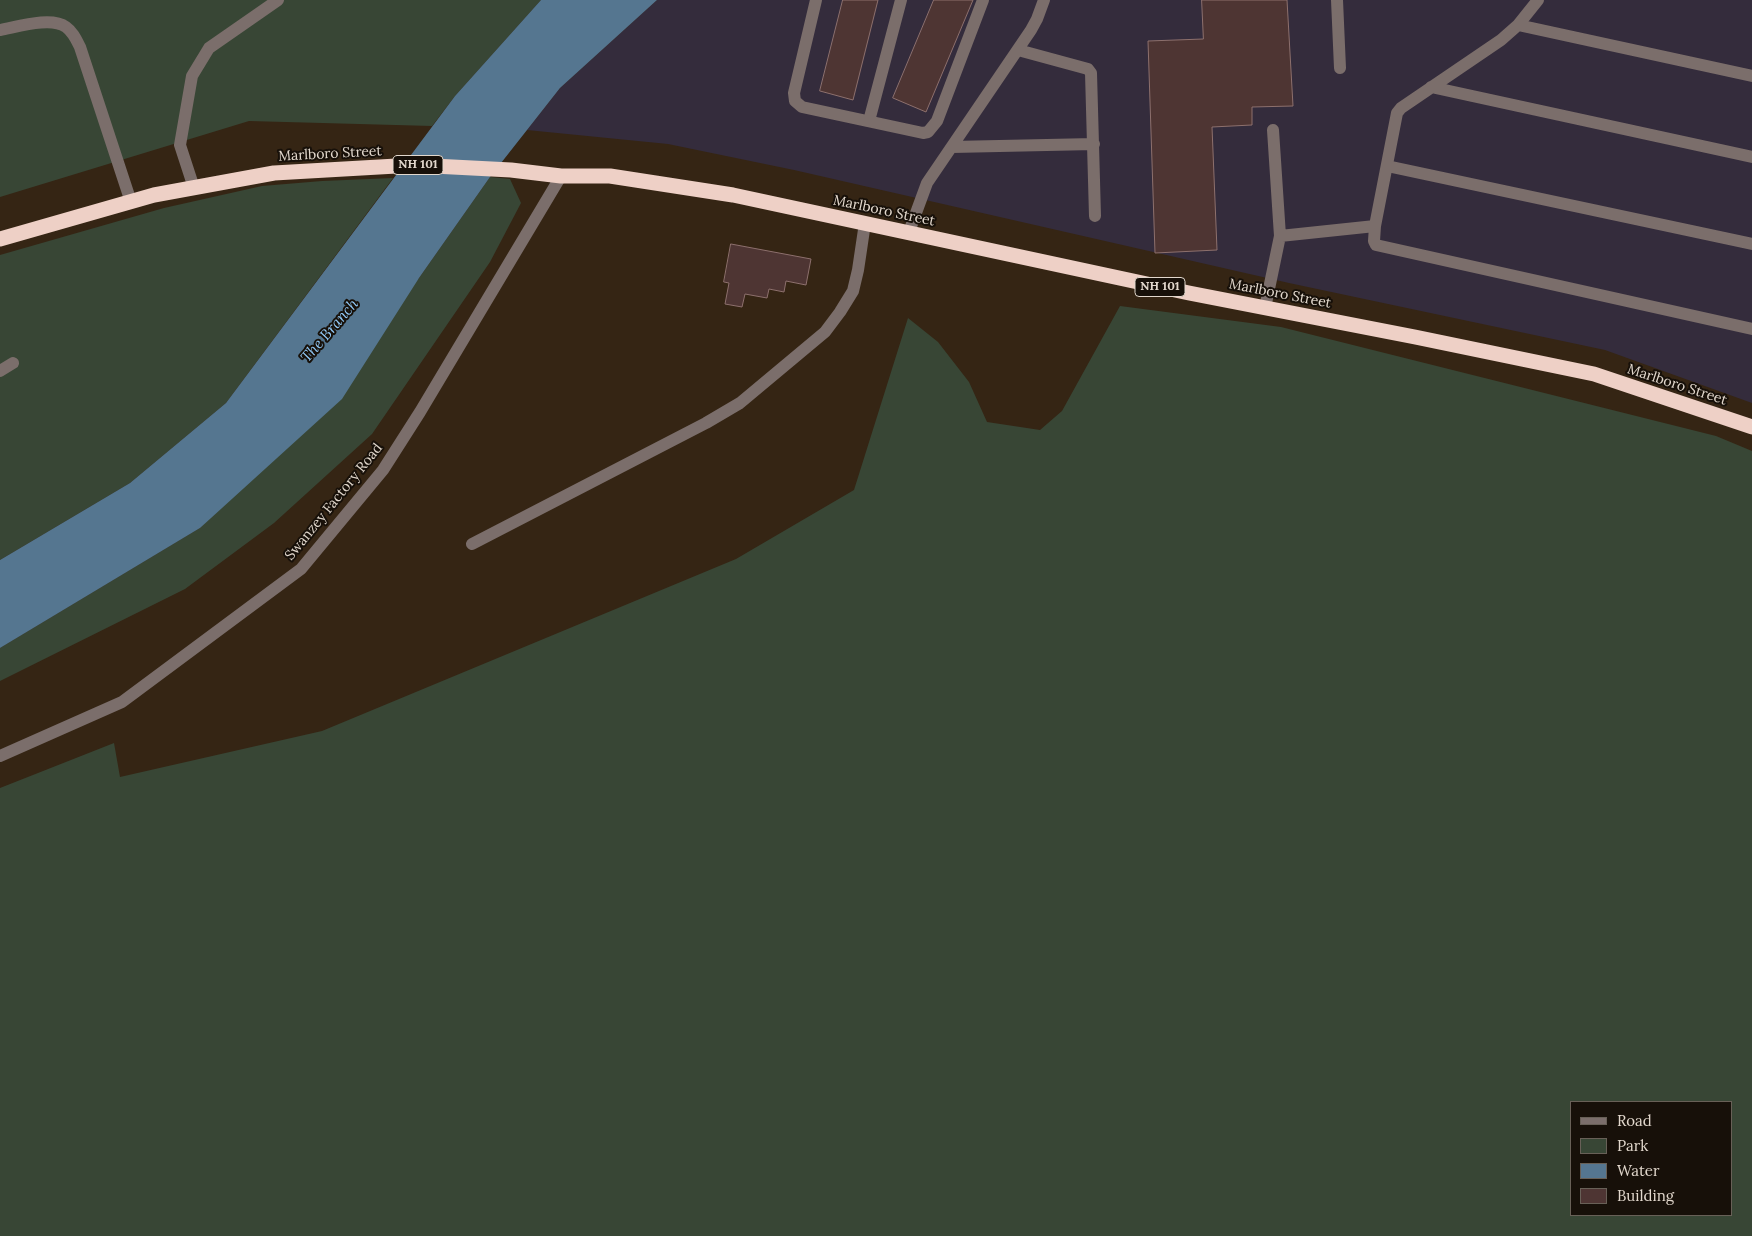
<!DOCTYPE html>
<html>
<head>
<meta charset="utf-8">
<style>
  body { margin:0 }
  #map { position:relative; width:1752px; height:1236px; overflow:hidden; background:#352514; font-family:Lora,serif }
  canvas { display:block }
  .legend { position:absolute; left:1570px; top:1101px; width:162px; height:115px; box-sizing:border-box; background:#171009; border:1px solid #686057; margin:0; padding:6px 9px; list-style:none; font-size:15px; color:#e2d8cd }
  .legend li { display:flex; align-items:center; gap:10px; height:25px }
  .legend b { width:25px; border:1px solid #686057 }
</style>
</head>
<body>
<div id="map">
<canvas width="1752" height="1236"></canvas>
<ul class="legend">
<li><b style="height:6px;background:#7b6e6b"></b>Road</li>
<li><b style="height:14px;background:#384635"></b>Park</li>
<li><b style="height:14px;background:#557690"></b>Water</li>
<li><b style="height:14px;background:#4e3533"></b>Building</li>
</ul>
</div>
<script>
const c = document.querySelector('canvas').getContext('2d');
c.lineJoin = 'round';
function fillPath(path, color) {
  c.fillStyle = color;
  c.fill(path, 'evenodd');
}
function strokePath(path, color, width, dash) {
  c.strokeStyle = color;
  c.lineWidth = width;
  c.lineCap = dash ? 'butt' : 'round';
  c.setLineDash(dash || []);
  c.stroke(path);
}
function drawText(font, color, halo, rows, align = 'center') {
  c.font = font + ' Lora,serif';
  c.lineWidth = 4;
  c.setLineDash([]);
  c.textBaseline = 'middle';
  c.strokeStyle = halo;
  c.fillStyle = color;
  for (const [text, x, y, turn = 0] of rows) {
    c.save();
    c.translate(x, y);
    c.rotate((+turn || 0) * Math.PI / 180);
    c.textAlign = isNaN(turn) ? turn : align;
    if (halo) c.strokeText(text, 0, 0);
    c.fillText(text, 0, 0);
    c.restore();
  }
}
fillPath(new Path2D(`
  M 657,0 L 1752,0 L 1752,403 L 1605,350 L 1289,283 L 794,170 L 668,144 L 527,130 L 560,88 Z`), '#342c3c');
fillPath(new Path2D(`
  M 0,0 L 541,0 L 455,96 L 432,126 L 249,121 L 0,197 Z
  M 490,177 L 510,179 L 521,203 L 490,262 L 372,434 L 274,523 L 185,589 L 0,681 L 0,648 L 200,528 L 419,278 Z
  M 393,178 L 226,403 L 130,483 L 0,560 L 0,255 L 164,208 L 262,186 L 322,181 Z
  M 1120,306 L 1281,327 L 1716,436 L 1752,451 L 1752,1236 L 0,1236 L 0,788 L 114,743 L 120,777 L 322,731 L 736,559 L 854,490 L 908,318 L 938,342 L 969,382 L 987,422 L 1040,430 L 1062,411 ZM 1571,1102 L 1731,1102 L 1731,1215 L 1571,1215 Z`), '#384635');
fillPath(new Path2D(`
  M 541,0 L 657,0 L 560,88 L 527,130 L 490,177 L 419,278 L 342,399 L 200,528 L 0,648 L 0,560 L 130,483 L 226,403 L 455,96 Z`), '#557690');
const building = new Path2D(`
  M 843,0 L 878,0 L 853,100 L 820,91 Z
  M 934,0 L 973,0 L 926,112 L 893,98 Z
  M 1202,0 L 1287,0 L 1293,106 L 1252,107 L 1252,125 L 1212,127 L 1217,250 L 1155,253 L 1148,41 L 1203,39 Z
  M 731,244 L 811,259 L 806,285 L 786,281 L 784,292 L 769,289 L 767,298 L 745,294 L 742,307 L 725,304 L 729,283 L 724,282 Z`);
fillPath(building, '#4e3533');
strokePath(building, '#8d706d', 1);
strokePath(new Path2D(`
  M 816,0 L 794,93 L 795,101 L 802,107 L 923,133 L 928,132 L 937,121 L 983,0
  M 1337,0 L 1340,68
  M 1538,0 L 1518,25 L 1501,40 L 1401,108 L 1397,113 L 1375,226 L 1374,241 L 1376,245 L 1752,329
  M 1518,25 L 1752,76
  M 0,30 C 17,27 51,16 66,27 C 73,32 76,39 80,47 L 131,202
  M 1018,50 L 1088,69 L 1091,73 L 1095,216
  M 1431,87 L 1752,157
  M 869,121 L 901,0
  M 952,147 L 1094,144
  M 1387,166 L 1752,244
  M 194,188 L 180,145 L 192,76 L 209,48 L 278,0
  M 909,232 L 927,183 L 1031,30 L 1037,19 L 1044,0
  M 1280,236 L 1375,226
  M 1265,308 L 1280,236 L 1273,130
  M 0,371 L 13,363
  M 472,544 L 706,423 L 740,403 L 825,332 L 840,312 L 853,291 L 858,270 L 865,223
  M 0,756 L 122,702 L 301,569 L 383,470 L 420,412 L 561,176`), '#7b6e6b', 12);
strokePath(new Path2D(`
  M 0,239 L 154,195 L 274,173 L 414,165 L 511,170 L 561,176 L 610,176 L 733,195 L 1189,293 L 1415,337 L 1594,374 L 1752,427`), '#eed0c6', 15);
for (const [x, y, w] of [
  [418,165,50],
  [1160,287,50]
]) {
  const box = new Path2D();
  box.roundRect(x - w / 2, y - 9.5, w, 19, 4);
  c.fillStyle = '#171009';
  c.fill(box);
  strokePath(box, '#e2d8cd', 1);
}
drawText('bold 12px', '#e2d8cd', null, [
  ["NH 101",418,165],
  ["NH 101",1160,287]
]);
drawText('14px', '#e2d8cd', '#171009', [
  ["Marlboro Street",330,154,-3],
  ["Marlboro Street",884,211,12],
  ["Marlboro Street",1280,294,11],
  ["Marlboro Street",1677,385,18],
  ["Swanzey Factory Road",334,502,-51]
]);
drawText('italic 15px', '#91c9f7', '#171009', [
  ["The Branch",330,331,-49]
]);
</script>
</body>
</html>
